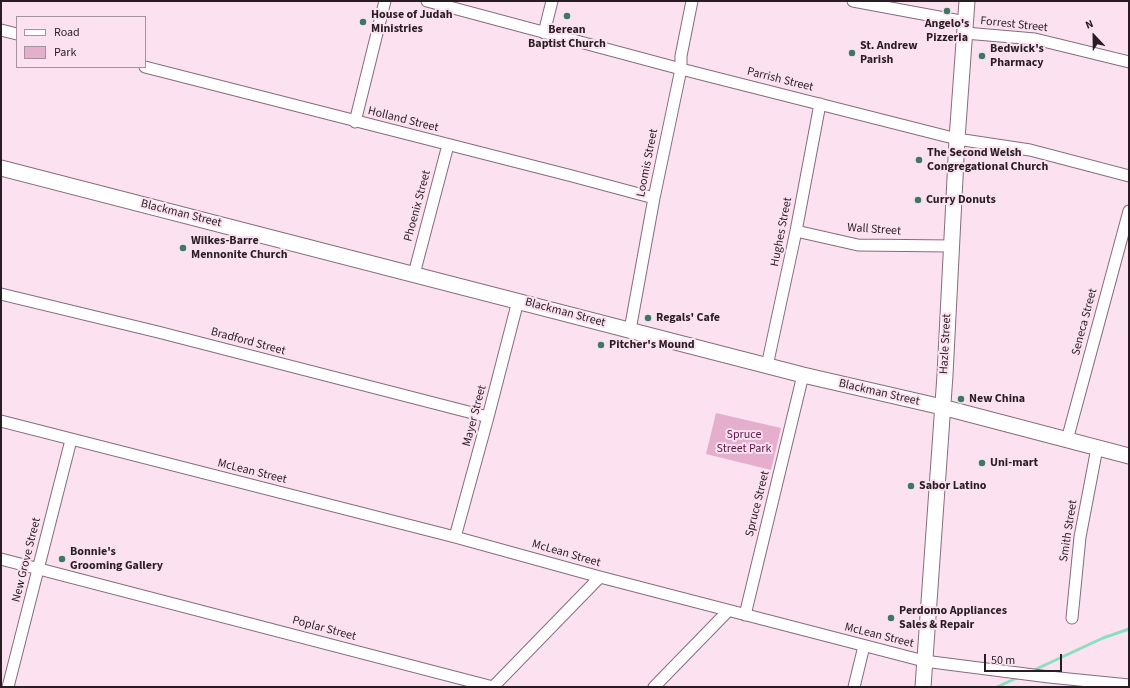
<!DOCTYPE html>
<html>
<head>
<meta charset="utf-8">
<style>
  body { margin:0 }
  #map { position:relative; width:1130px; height:688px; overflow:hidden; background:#fce2f0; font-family:"Source Sans 3",sans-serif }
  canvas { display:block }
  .frame { position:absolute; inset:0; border:2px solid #281d23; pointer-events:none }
  .legend { position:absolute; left:16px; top:16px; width:130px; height:52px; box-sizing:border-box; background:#fce2f0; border:1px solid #a7939e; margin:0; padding:5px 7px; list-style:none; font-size:12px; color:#281d23 }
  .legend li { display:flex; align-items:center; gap:8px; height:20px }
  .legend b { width:20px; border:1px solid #a7939e }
  .north { position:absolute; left:1074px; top:16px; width:40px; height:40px; -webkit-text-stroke:3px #fce2f0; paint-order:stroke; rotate:338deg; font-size:11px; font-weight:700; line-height:16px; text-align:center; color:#281d23 }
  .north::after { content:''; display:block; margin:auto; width:14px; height:18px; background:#281d23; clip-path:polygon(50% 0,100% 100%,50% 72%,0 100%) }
  .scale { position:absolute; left:984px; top:654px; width:78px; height:18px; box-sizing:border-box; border:2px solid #281d23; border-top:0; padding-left:5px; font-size:12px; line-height:14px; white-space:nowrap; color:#281d23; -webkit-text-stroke:3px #fce2f0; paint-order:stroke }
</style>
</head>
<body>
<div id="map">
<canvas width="1130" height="688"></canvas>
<div class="frame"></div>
<ul class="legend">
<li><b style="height:5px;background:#fff"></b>Road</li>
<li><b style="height:11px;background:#e5aecc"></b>Park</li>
</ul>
<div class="north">N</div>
<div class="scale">50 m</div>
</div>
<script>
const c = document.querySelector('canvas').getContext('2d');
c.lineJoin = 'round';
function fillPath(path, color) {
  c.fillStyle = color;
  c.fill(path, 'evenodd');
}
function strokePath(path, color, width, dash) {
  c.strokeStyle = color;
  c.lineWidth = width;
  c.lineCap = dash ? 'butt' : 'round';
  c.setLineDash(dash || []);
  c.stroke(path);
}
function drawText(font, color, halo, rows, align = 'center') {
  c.font = font + ' "Source Sans 3",sans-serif';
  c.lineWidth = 4;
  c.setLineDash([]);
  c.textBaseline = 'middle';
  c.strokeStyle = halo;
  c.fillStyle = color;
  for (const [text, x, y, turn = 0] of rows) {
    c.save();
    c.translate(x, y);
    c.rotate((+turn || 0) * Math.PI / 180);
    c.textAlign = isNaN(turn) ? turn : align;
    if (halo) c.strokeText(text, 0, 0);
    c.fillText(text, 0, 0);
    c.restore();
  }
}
fillPath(new Path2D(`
  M 716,413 L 781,428 L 771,470 L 706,454 Z`), '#e5aecc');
strokePath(new Path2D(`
  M 1032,671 L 1103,638 L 1129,629
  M 997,687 L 1019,677`), '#8adfbf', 3);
const street = new Path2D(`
  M 427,1 L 681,69 L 957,139 L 1030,150 L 1129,176
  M 853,1 L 966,22
  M 1,30 L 17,34
  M 544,33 L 552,1
  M 965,33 L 1035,39 L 1129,62
  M 145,67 L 572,176 L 654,198
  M 355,122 L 385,1
  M 796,231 L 858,245 L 951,246
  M 414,274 L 448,145
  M 1,294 L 158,332 L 488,417
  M 630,330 L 654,198 L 681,69 L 681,56 L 692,1
  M 767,366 L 796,231 L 820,104
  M 1,421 L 455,537 L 600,577 L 924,661 L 1049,677 L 1129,685
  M 1067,440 L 1129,211
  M 455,537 L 488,417 L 518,301
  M 1,559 L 493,687 L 600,577
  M 745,615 L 803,375
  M 1072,618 L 1080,537 L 1097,448
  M 8,687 L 71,440
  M 654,687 L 728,611
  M 854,687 L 864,646`);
const secondary = new Path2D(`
  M 1,168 L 803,375 L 942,407 L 1129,456
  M 923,687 L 945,375 L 957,139 L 967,1`);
strokePath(street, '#876b7b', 13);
strokePath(secondary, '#876b7b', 17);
strokePath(street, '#fff', 11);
strokePath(secondary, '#fff', 15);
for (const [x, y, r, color] of [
  [947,11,4,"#3c7862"],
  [567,16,4,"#3c7862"],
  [363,22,4,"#3c7862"],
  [852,53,4,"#3c7862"],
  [982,56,4,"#3c7862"],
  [919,160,4,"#3c7862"],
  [918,200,4,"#3c7862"],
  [183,248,4,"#3c7862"],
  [648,318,4,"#3c7862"],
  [601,345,4,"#3c7862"],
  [961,399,4,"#3c7862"],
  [982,463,4,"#3c7862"],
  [911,486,4,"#3c7862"],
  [62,559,4,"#3c7862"],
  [891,618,4,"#3c7862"]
]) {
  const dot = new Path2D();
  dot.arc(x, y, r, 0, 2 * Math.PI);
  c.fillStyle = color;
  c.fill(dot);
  strokePath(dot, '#fce2f0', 1.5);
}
drawText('bold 12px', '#281d23', '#fce2f0', [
  ["House of Judah",371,15],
  ["Ministries",371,29],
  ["Angelo's",947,24,"center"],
  ["Pizzeria",947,38,"center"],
  ["Berean",567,30,"center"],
  ["Baptist Church",567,44,"center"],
  ["St. Andrew",860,46],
  ["Parish",860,60],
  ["Bedwick's",990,49],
  ["Pharmacy",990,63],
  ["The Second Welsh",927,153],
  ["Congregational Church",927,167],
  ["Curry Donuts",926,200],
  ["Wilkes-Barre",191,241],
  ["Mennonite Church",191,255],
  ["Regals' Cafe",656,318],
  ["Pitcher's Mound",609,345],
  ["New China",969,399],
  ["Uni-mart",990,463],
  ["Sabor Latino",919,486],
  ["Bonnie's",70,552],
  ["Grooming Gallery",70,566],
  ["Perdomo Appliances",899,611],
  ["Sales & Repair",899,625]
], 'left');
drawText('12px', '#281d23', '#fce2f0', [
  ["Forrest Street",1014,25,6],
  ["Parrish Street",780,80,14],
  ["Holland Street",403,120,14],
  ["Loomis Street",648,163,-79],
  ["Phoenix Street",418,206,-75],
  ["Blackman Street",181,214,14],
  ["Wall Street",874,230,4],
  ["Hughes Street",782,232,-79],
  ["Blackman Street",565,313,15],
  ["Seneca Street",1085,322,-75],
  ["Bradford Street",248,342,15],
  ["Hazle Street",946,344,-87],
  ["Blackman Street",879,393,13],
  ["Mayer Street",475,416,-75],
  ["McLean Street",252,472,14],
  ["Spruce Street",758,504,-76],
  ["Smith Street",1069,531,-81],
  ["McLean Street",566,554,16],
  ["New Grove Street",27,560,-76],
  ["Poplar Street",324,629,15],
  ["McLean Street",879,636,14]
]);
drawText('12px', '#631449', '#fce2f0', [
  ["Spruce",744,435],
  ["Street Park",744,449]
]);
</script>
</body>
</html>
